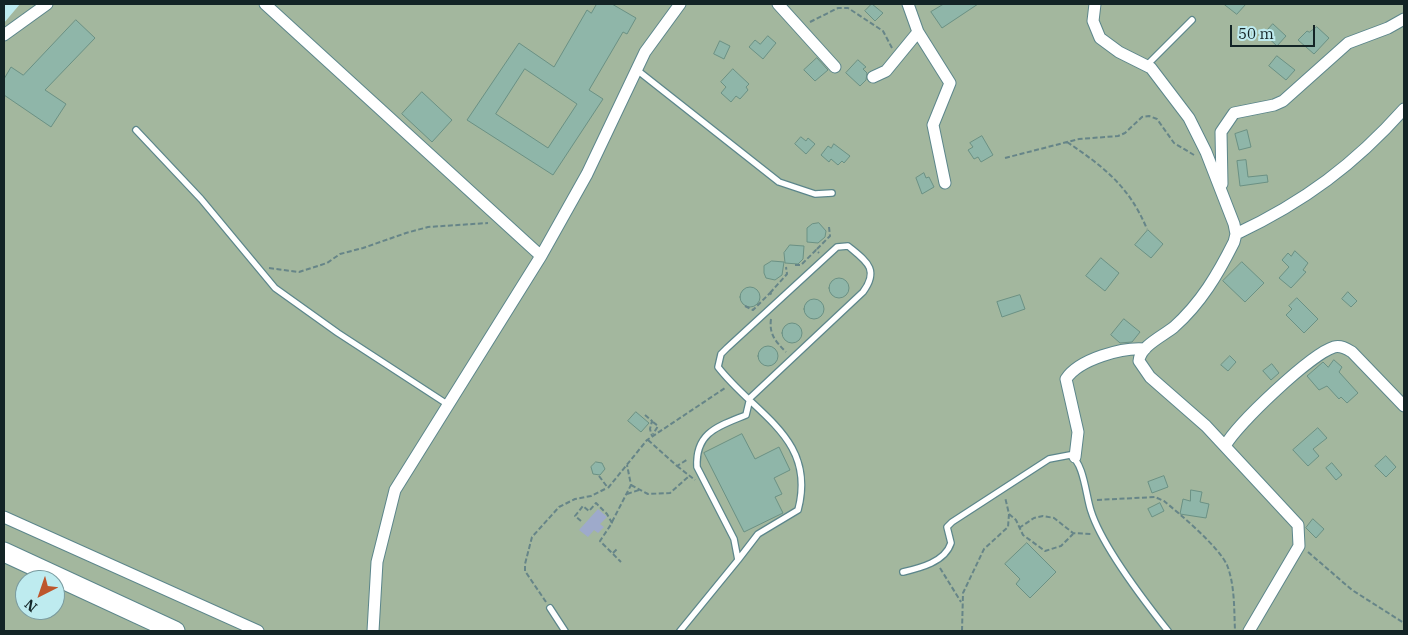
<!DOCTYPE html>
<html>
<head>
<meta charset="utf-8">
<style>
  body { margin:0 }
  #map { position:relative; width:1408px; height:635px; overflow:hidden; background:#beebef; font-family:"IBM Plex Serif",serif }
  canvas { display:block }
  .frame { position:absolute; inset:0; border:5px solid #132426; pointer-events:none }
  .north { position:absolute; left:15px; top:570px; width:50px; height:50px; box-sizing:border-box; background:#beebef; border:1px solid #7a9b9f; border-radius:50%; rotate:221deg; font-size:14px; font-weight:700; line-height:20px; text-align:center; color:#132426 }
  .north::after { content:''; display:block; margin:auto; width:18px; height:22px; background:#bd562c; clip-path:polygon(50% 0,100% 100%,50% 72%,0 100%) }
  .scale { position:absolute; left:1230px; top:25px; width:85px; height:22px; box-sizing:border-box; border:2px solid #132426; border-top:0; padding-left:6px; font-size:15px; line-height:18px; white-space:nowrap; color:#132426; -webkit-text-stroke:4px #beebef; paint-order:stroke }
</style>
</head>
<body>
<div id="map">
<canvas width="1408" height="635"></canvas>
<div class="frame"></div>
<div class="north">N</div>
<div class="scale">50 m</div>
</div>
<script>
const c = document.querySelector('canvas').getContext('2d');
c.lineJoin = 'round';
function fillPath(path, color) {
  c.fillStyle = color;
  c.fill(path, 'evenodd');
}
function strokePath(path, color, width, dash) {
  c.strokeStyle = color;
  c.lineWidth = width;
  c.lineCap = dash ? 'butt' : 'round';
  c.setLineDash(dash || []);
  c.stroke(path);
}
fillPath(new Path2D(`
  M 20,4 L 1404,4 L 1404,631 L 4,631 L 4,23 ZM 25,580 L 55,580 L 55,610 L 25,610 Z`), '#a3b79e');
fillPath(new Path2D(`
  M 598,509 L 607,517 L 600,524 L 604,527 L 598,533 L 594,530 L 588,537 L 579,530 Z`), '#9eaacb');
const building = new Path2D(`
  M 597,4 L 612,4 L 636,18 L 627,34 L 623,32 L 589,90 L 603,99 L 553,175 L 467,120 L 519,43 L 554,67 L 587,10 L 591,13 ZM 525,69 L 577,104 L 548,148 L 496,114 Z
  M 872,4 L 883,13 L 875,21 L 865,11 Z
  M 944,4 L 978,4 L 942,28 L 931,12 Z
  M 1224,4 L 1246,4 L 1237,14 Z
  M 76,20 L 95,38 L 45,90 L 66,104 L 51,127 L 4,95 L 4,79 L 11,67 L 23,75 Z
  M 1273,24 L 1286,36 L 1277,46 L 1264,34 Z
  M 1317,27 L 1329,38 L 1314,54 L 1298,40 L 1307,31 L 1309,32 Z
  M 768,36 L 776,43 L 763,59 L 749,47 L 755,40 L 760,44 Z
  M 720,41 L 730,46 L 724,59 L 714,54 Z
  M 1277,56 L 1295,70 L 1286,80 L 1269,66 Z
  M 817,58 L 828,70 L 815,81 L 804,70 Z
  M 858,60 L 866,67 L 863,69 L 867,73 L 866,80 L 860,86 L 846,73 Z
  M 733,69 L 749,84 L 746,87 L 748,90 L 740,99 L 736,96 L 731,102 L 721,93 L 726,87 L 721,82 Z
  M 422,92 L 452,120 L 432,142 L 402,114 Z
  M 1247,130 L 1251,147 L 1239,150 L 1235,134 Z
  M 982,136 L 993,155 L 981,162 L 978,157 L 974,159 L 968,150 L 973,147 L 970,143 Z
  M 801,137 L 806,141 L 808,138 L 815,144 L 806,154 L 795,144 Z
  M 834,144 L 850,156 L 844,163 L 842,161 L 838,165 L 831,159 L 829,162 L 821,155 L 828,146 L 831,148 Z
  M 1246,160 L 1248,177 L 1267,175 L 1268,182 L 1240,186 L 1237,161 Z
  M 924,173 L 926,178 L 929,177 L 934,187 L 922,194 L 916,178 Z
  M 819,223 L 826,231 L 825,237 L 818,243 L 807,242 L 807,228 L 812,224 Z
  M 1148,230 L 1163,244 L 1151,258 L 1135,245 Z
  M 790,245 L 804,246 L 803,259 L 798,264 L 785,263 L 784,253 Z
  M 1295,251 L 1308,263 L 1303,270 L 1306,272 L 1291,288 L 1279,278 L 1289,267 L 1282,260 L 1288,253 L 1291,256 Z
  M 1101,258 L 1119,273 L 1105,291 L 1086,276 Z
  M 772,261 L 784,262 L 782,275 L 775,280 L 766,278 L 764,273 L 764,266 Z
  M 1242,262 L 1264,283 L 1245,302 L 1223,281 Z
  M829 288a10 10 0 1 1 20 0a10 10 0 1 1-20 0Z
  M740 297a10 10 0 1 1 20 0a10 10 0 1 1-20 0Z
  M 1348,292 L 1357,301 L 1351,307 L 1342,299 Z
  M 1020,295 L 1025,309 L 1002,317 L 997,302 Z
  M 1297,298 L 1318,319 L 1304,333 L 1286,315 L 1292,309 L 1289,306 Z
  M804 309a10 10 0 1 1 20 0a10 10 0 1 1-20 0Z
  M 1124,319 L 1140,332 L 1132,342 L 1120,343 L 1111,335 Z
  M782 333a10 10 0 1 1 20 0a10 10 0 1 1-20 0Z
  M758 356a10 10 0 1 1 20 0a10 10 0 1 1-20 0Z
  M 1230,356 L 1236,362 L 1228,371 L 1221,365 Z
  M 1334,360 L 1342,367 L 1339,372 L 1358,393 L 1347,403 L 1341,397 L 1339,399 L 1327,386 L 1319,390 L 1307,376 L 1323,362 L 1328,367 Z
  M 1272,364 L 1279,373 L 1271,380 L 1263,371 Z
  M 636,412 L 649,423 L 641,432 L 628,421 Z
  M 1318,428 L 1327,438 L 1313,449 L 1319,456 L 1308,466 L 1293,450 Z
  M 742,434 L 755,459 L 779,447 L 790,470 L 774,478 L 782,494 L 775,497 L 783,513 L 744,532 L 704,453 Z
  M 1386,456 L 1396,467 L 1386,477 L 1375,466 Z
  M 596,462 L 602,463 L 605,469 L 600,475 L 593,474 L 591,467 Z
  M 1332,463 L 1342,475 L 1336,480 L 1326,468 Z
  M 1164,476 L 1168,487 L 1152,493 L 1148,482 Z
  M 1191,490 L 1202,492 L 1200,502 L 1209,504 L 1206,518 L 1180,514 L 1183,499 L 1190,501 Z
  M 1160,503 L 1164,511 L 1152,517 L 1148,509 Z
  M 1313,519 L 1324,529 L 1316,538 L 1306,528 Z
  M 1027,543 L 1056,572 L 1030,598 L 1016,584 L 1020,579 L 1005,564 Z`);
fillPath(building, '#8fb6a9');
strokePath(building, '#6b9184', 1);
const service = new Path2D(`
  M 1147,65 L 1192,20
  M 637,70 L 779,182 L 815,194 L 832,193
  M 136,130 L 201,199 L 275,288 L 338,333 L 447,404
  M 903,572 C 920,568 945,562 951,543 L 947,527 L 952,522 L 1049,459 L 1070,455 C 1084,462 1086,497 1091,511 C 1102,546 1145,602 1168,631
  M 550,608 L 565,631
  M 680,631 L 738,560 L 734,539 L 697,467 C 695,432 719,426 746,415 L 750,398 L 863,292 C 880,269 866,261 848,246 L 837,247 L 727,348 L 721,354 L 718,367 C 755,415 817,438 798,510 L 758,534 L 738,560`);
const minor = new Path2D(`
  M 265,4 L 541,256
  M 778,4 L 835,67
  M 908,4 L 918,32 L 950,83 L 933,125 L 945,183
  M 1095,4 L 1093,21 L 1100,38 L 1119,52 L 1151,68 L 1189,118 L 1206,152 L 1234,224 L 1236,234 L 1234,242 C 1218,274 1201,303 1174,327 C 1163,336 1140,346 1139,361 L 1150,377 L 1206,426 L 1298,525 L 1299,546 L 1249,631
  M 4,35 L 47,4
  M 873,77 L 886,71 L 918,32
  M 1222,184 L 1221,132 L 1234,113 L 1274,105 L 1283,101 L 1348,43 L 1388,28 L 1404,19
  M 1236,234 C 1304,202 1355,164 1404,109
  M 1225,446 C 1237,424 1311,354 1334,347 C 1341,345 1347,349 1352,352 L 1404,406
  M 1075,457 L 1078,432 L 1066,379 C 1079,359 1123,347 1145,349
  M 4,517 L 258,631
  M 373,631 L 377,562 L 395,490 L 541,256 L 587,174 L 645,52 L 680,4`);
const trunk = new Path2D(`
  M 4,552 L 175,631`);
strokePath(service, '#5c868b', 8);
strokePath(minor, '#5c868b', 13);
strokePath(trunk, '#5c868b', 21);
strokePath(new Path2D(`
  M 810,22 L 838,8 L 848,8 L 883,31 L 892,48
  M 1067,142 C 1104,167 1129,186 1147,229
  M 1005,158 L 1079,139 L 1118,136 L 1125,133 L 1142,117 L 1149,116 L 1157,119 L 1174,143 L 1194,155
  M 817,249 L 830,236 L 829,227
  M 795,265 L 801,265 L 816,250 L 819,253
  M 269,268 L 299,272 L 327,263 L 340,254 L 363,248 L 406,233 L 428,227 L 488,223
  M 770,293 L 787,274 L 786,267
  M 745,306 L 753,310 L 770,293 L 772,295
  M 771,319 C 769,334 775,341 786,352
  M 645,415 L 652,421 L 650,429 L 652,436
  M 653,422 L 658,426 L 653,434
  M 648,440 L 677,466 L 688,459
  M 677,466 L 695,480
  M 599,476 L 608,488 L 647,440 L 725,388
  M 631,485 L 648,494 L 670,493 L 688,477
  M 627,494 L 639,490
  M 1097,500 L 1155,497 L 1164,501 C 1181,515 1218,546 1227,565 C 1235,585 1234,610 1235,631
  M 1009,514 L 1016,520 L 1023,535 L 1045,551 L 1061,546 L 1073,534
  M 581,521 L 575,516 L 583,506 L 589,511 L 596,503 L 607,514 L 612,523 L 600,541 L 621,562
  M 612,522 L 631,485 L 627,465
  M 1019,528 L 1034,518 L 1043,516 L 1054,518 L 1073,533 L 1091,534
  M 1308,552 L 1352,590 L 1404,623
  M 613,553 L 618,548
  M 940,568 L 961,602
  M 546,602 L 525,571 L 525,564 L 532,537 L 559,507 L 575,499 L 591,496 L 607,488
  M 962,631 L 963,593 L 984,549 L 1008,527 L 1009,514 L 1005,497`), '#668588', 2, [5, 2.5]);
strokePath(service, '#fff', 5.5);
strokePath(minor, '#fff', 11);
strokePath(trunk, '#fff', 19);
</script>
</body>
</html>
